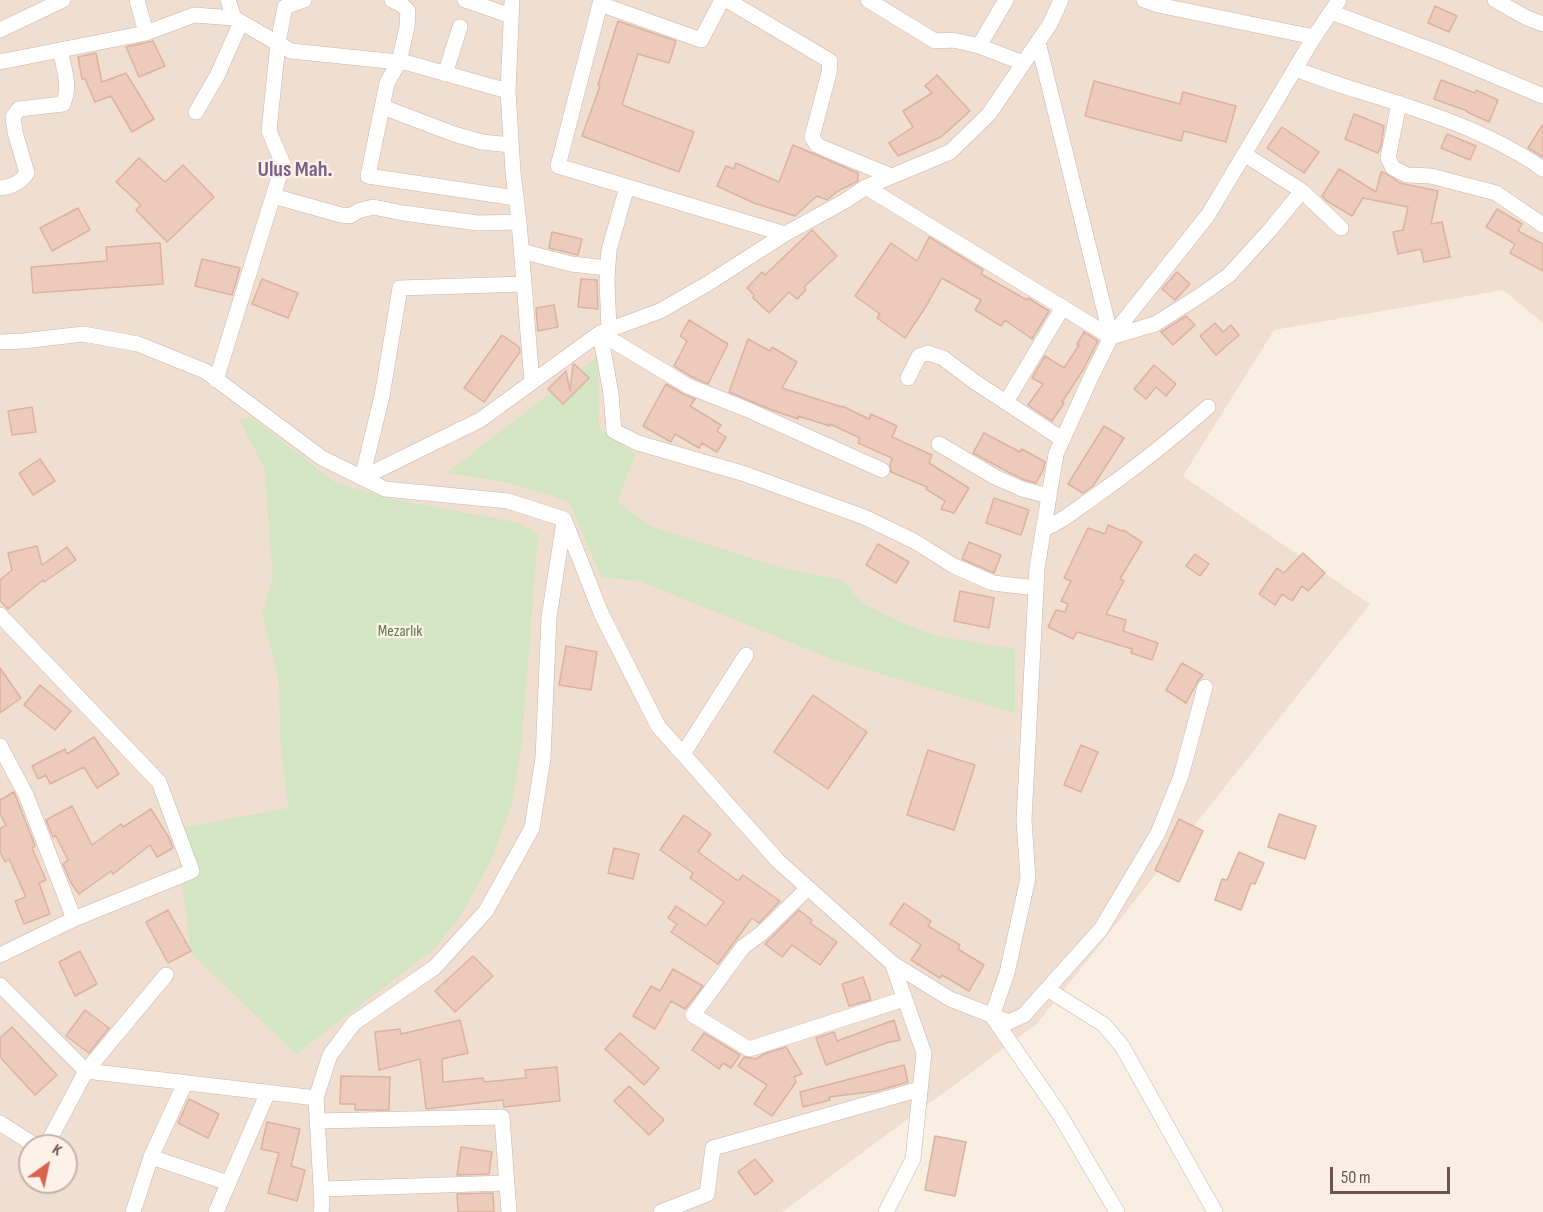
<!DOCTYPE html>
<html>
<head>
<meta charset="utf-8">
<style>
  body { margin:0 }
  #map { position:relative; width:1543px; height:1212px; overflow:hidden; background:#f9eee2; font-family:"Sofia Sans Condensed",sans-serif }
  canvas { display:block }
  .north { position:absolute; left:18px; top:1134px; width:60px; height:60px; box-sizing:border-box; background:#fdf2e7; border:2px solid #c4b3a9; border-radius:50%; rotate:33deg; font-size:16px; font-weight:700; line-height:24px; text-align:center; color:#6e544b }
  .north::after { content:''; display:block; margin:auto; width:21px; height:27px; background:#d76453; clip-path:polygon(50% 0,100% 100%,50% 72%,0 100%) }
  .scale { position:absolute; left:1330px; top:1167px; width:120px; height:27px; box-sizing:border-box; border:3px solid #6e544b; border-top:0; padding-left:8px; font-size:18px; line-height:21px; white-space:nowrap; color:#6e544b; -webkit-text-stroke:4px #fdf2e7; paint-order:stroke }
</style>
</head>
<body>
<div id="map">
<canvas width="1543" height="1212"></canvas>
<div class="north">K</div>
<div class="scale">50 m</div>
</div>
<script>
const c = document.querySelector('canvas').getContext('2d');
c.lineJoin = 'round';
function fillPath(path, color) {
  c.fillStyle = color;
  c.fill(path, 'evenodd');
}
function strokePath(path, color, width, dash) {
  c.strokeStyle = color;
  c.lineWidth = width;
  c.lineCap = dash ? 'butt' : 'round';
  c.setLineDash(dash || []);
  c.stroke(path);
}
function drawText(font, color, halo, rows, align = 'center') {
  c.font = font + ' "Sofia Sans Condensed",sans-serif';
  c.lineWidth = 4.5;
  c.setLineDash([]);
  c.textBaseline = 'middle';
  c.strokeStyle = halo;
  c.fillStyle = color;
  for (const [text, x, y, turn = 0] of rows) {
    c.save();
    c.translate(x, y);
    c.rotate((+turn || 0) * Math.PI / 180);
    c.textAlign = isNaN(turn) ? turn : align;
    if (halo) c.strokeText(text, 0, 0);
    c.fillText(text, 0, 0);
    c.restore();
  }
}
fillPath(new Path2D(`
  M 0,0 L 1543,0 L 1543,323 L 1503,290 L 1274,330 L 1183,476 L 1370,604 L 1037,1024 L 782,1212 L 0,1212 ZM 30,1146 L 66,1146 L 66,1182 L 30,1182 Z`), '#f0dfd1');
fillPath(new Path2D(`
  M 598,356 L 599,427 L 635,454 L 618,502 L 650,526 L 782,568 L 842,580 L 862,603 L 905,624 L 936,636 L 1015,649 L 1015,713 L 834,660 L 639,581 L 601,577 L 570,504 L 553,496 L 505,482 L 447,473 Z
  M 251,417 L 336,483 L 392,499 L 520,523 L 538,534 L 522,741 L 512,804 L 492,858 L 460,917 L 434,949 L 296,1054 L 191,953 L 175,829 L 288,808 L 280,742 L 279,681 L 262,612 L 273,578 L 264,467 L 239,420 Z`), '#d3e5c2');
const building = new Path2D(`
  M 1435,6 L 1457,16 L 1449,32 L 1428,23 Z
  M 618,21 L 676,41 L 669,63 L 638,54 L 622,105 L 694,132 L 679,172 L 582,136 L 600,86 L 598,85 Z
  M 153,41 L 165,66 L 139,77 L 126,47 Z
  M 96,53 L 102,82 L 126,73 L 154,119 L 132,132 L 111,96 L 95,102 L 85,79 L 82,79 L 78,57 Z
  M 937,75 L 970,111 L 941,137 L 898,156 L 889,143 L 913,127 L 903,111 L 932,93 L 925,86 Z
  M 1441,80 L 1475,93 L 1476,90 L 1498,100 L 1489,122 L 1467,112 L 1467,111 L 1434,99 Z
  M 1094,81 L 1180,104 L 1183,92 L 1236,106 L 1226,142 L 1184,131 L 1181,141 L 1085,116 Z
  M 1354,114 L 1384,126 L 1381,146 L 1378,153 L 1345,139 Z
  M 1543,124 L 1543,157 L 1528,148 Z
  M 1282,127 L 1319,152 L 1304,173 L 1267,148 Z
  M 1447,134 L 1476,146 L 1470,160 L 1441,148 Z
  M 793,145 L 858,173 L 858,181 L 838,191 L 827,200 L 817,196 L 795,216 L 754,203 L 717,186 L 726,166 L 734,169 L 736,163 L 779,182 Z
  M 139,158 L 165,182 L 183,165 L 214,197 L 167,242 L 136,210 L 141,205 L 116,182 Z
  M 1339,169 L 1376,192 L 1381,172 L 1385,173 L 1400,183 L 1438,191 L 1431,224 L 1442,222 L 1450,257 L 1424,262 L 1421,249 L 1398,254 L 1393,232 L 1403,230 L 1408,207 L 1363,198 L 1352,216 L 1327,201 L 1322,196 Z
  M 78,208 L 90,230 L 52,251 L 40,228 Z
  M 1497,209 L 1522,224 L 1518,231 L 1543,244 L 1543,271 L 1510,253 L 1515,244 L 1486,227 Z
  M 812,230 L 837,256 L 804,287 L 806,290 L 797,299 L 789,292 L 769,313 L 753,298 L 754,295 L 747,288 L 762,272 L 765,275 Z
  M 552,232 L 582,239 L 578,255 L 549,248 Z
  M 929,237 L 983,270 L 981,274 L 1027,300 L 1028,298 L 1049,311 L 1032,339 L 1005,320 L 1001,326 L 975,310 L 981,300 L 942,278 L 925,308 L 905,338 L 877,318 L 880,314 L 855,296 L 891,243 L 917,261 Z
  M 160,243 L 163,284 L 33,293 L 31,267 L 107,261 L 106,247 Z
  M 202,259 L 240,268 L 232,295 L 195,286 Z
  M 1177,272 L 1190,284 L 1175,300 L 1162,289 Z
  M 262,279 L 298,293 L 288,318 L 252,304 Z
  M 581,279 L 597,280 L 598,309 L 578,307 Z
  M 554,305 L 558,327 L 538,331 L 536,308 Z
  M 1186,316 L 1195,325 L 1173,345 L 1161,332 Z
  M 689,320 L 728,344 L 708,384 L 692,377 L 674,366 L 687,341 L 680,336 Z
  M 1215,323 L 1223,332 L 1231,325 L 1239,335 L 1216,355 L 1200,336 Z
  M 1084,332 L 1098,341 L 1083,370 L 1062,402 L 1064,403 L 1052,421 L 1028,405 L 1043,384 L 1032,378 L 1045,356 L 1064,368 L 1079,345 L 1077,344 Z
  M 502,335 L 519,347 L 520,352 L 484,402 L 464,388 Z
  M 748,339 L 770,351 L 772,347 L 797,362 L 782,388 L 842,407 L 842,406 L 869,419 L 871,414 L 897,426 L 892,437 L 932,455 L 929,463 L 969,488 L 954,513 L 941,509 L 945,501 L 926,489 L 927,487 L 891,472 L 890,465 L 892,458 L 858,443 L 860,438 L 830,424 L 830,426 L 798,416 L 798,419 L 772,410 L 729,392 Z
  M 574,364 L 589,378 L 563,404 L 548,389 L 566,371 L 570,391 L 573,365 Z
  M 1154,365 L 1176,384 L 1166,396 L 1156,387 L 1146,399 L 1134,389 Z
  M 666,384 L 683,394 L 695,399 L 690,406 L 721,425 L 717,431 L 726,437 L 717,452 L 702,443 L 699,448 L 675,434 L 671,442 L 643,426 Z
  M 32,407 L 36,432 L 12,435 L 8,411 Z
  M 1104,426 L 1124,438 L 1093,486 L 1083,493 L 1068,484 Z
  M 984,433 L 1020,452 L 1022,449 L 1045,462 L 1043,470 L 1036,483 L 1025,480 L 1010,473 L 973,453 Z
  M 40,459 L 55,481 L 33,495 L 19,473 Z
  M 994,498 L 1029,510 L 1021,535 L 986,523 Z
  M 1108,525 L 1122,531 L 1123,530 L 1142,542 L 1120,579 L 1124,581 L 1106,614 L 1126,620 L 1123,631 L 1158,643 L 1152,660 L 1131,653 L 1132,649 L 1077,632 L 1073,639 L 1048,627 L 1056,610 L 1065,612 L 1068,604 L 1061,601 L 1071,581 L 1064,578 L 1088,528 L 1105,534 Z
  M 969,542 L 1001,555 L 994,573 L 962,559 Z
  M 878,544 L 909,562 L 896,583 L 866,565 Z
  M 37,546 L 42,565 L 67,547 L 76,560 L 44,582 L 43,580 L 8,609 L 0,601 L 0,580 L 12,570 L 8,553 Z
  M 1303,553 L 1325,573 L 1308,591 L 1302,586 L 1292,601 L 1282,594 L 1275,605 L 1259,594 L 1277,568 L 1284,573 Z
  M 1195,554 L 1209,564 L 1200,576 L 1186,566 Z
  M 960,591 L 994,598 L 989,628 L 954,621 Z
  M 566,646 L 597,652 L 591,690 L 559,685 Z
  M 1182,663 L 1203,675 L 1198,681 L 1186,703 L 1166,690 Z
  M 0,668 L 21,698 L 0,713 Z
  M 40,685 L 71,711 L 55,730 L 24,705 Z
  M 813,695 L 867,732 L 828,789 L 774,752 Z
  M 94,737 L 119,774 L 97,788 L 84,767 L 50,784 L 46,775 L 38,779 L 32,766 L 65,749 L 67,754 Z
  M 1081,745 L 1098,752 L 1081,792 L 1064,785 Z
  M 928,750 L 975,765 L 954,830 L 907,815 Z
  M 14,792 L 35,846 L 32,848 L 46,880 L 39,883 L 50,914 L 24,924 L 15,901 L 26,897 L 9,859 L 5,862 L 0,852 L 0,829 L 6,825 L 0,814 L 0,800 Z
  M 72,806 L 92,845 L 121,824 L 123,827 L 151,809 L 169,838 L 173,848 L 157,857 L 150,845 L 113,874 L 111,871 L 79,894 L 71,883 L 63,864 L 68,860 L 56,836 L 53,837 L 46,820 Z
  M 1279,814 L 1316,826 L 1305,859 L 1268,847 Z
  M 684,815 L 711,834 L 698,852 L 738,881 L 743,875 L 780,901 L 759,923 L 752,918 L 718,964 L 671,932 L 677,924 L 668,918 L 676,906 L 706,926 L 724,902 L 690,878 L 693,873 L 660,850 Z
  M 1179,819 L 1203,831 L 1179,882 L 1155,870 Z
  M 614,848 L 639,854 L 633,879 L 608,873 Z
  M 1239,852 L 1264,863 L 1255,884 L 1251,883 L 1241,910 L 1215,900 L 1222,879 L 1227,880 Z
  M 904,903 L 931,921 L 928,926 L 960,945 L 958,949 L 984,965 L 969,991 L 942,975 L 940,978 L 911,960 L 921,945 L 890,924 Z
  M 168,910 L 191,951 L 168,963 L 146,922 Z
  M 799,910 L 812,920 L 810,923 L 837,942 L 820,965 L 792,945 L 782,957 L 765,944 Z
  M 80,951 L 97,984 L 75,996 L 59,962 Z
  M 473,956 L 493,976 L 455,1012 L 435,991 Z
  M 673,969 L 703,986 L 685,1009 L 671,1001 L 655,1029 L 633,1016 L 651,986 L 660,991 Z
  M 863,977 L 871,1000 L 849,1006 L 842,984 Z
  M 85,1010 L 109,1028 L 89,1053 L 66,1036 Z
  M 460,1020 L 468,1053 L 442,1059 L 443,1082 L 483,1078 L 484,1082 L 526,1078 L 525,1070 L 557,1067 L 560,1101 L 504,1107 L 503,1100 L 426,1109 L 420,1059 L 379,1070 L 375,1032 L 400,1029 L 401,1034 Z
  M 894,1020 L 900,1040 L 886,1043 L 826,1065 L 816,1038 L 834,1032 L 837,1041 Z
  M 12,1027 L 57,1075 L 35,1095 L 0,1057 L 0,1038 Z
  M 620,1033 L 659,1068 L 644,1085 L 605,1049 Z
  M 704,1033 L 740,1055 L 731,1068 L 723,1063 L 719,1069 L 692,1050 Z
  M 786,1047 L 802,1074 L 794,1077 L 796,1082 L 772,1116 L 754,1104 L 767,1085 L 738,1066 L 744,1057 L 756,1059 L 764,1054 Z
  M 904,1065 L 908,1082 L 877,1091 L 829,1097 L 830,1100 L 803,1107 L 800,1092 Z
  M 341,1076 L 390,1077 L 389,1110 L 355,1110 L 355,1104 L 340,1104 Z
  M 629,1086 L 664,1120 L 649,1135 L 614,1101 Z
  M 189,1099 L 219,1114 L 208,1138 L 178,1123 Z
  M 267,1122 L 300,1129 L 291,1166 L 305,1170 L 297,1201 L 268,1193 L 279,1153 L 261,1149 Z
  M 935,1136 L 966,1142 L 955,1196 L 925,1190 Z
  M 461,1147 L 492,1152 L 489,1174 L 457,1175 Z
  M 755,1159 L 773,1181 L 755,1195 L 738,1172 Z
  M 493,1193 L 494,1212 L 458,1212 L 457,1194 Z`);
fillPath(building, '#eccbbc');
strokePath(building, '#dcb19f', 1.5);
const minor = new Path2D(`
  M 137,0 L 146,33
  M 228,0 L 234,18
  M 392,0 L 402,5 L 408,11 L 407,27 L 399,62 L 387,83 L 368,176 L 516,198
  M 465,0 L 511,16
  M 512,0 L 508,91 L 513,172 L 519,222 L 532,382
  M 722,0 L 701,40 L 600,4 L 558,166 L 785,234
  M 727,0 L 830,61 L 829,73 L 812,137 L 817,145 L 828,150 L 891,176
  M 868,0 L 935,41 L 953,40 L 979,46 L 1023,63
  M 1144,0 L 1158,5 L 1314,37
  M 1495,0 L 1527,18 L 1543,24
  M 1331,12 L 1445,55 L 1543,96
  M 0,30 L 63,0
  M 1038,42 L 1111,337 L 1092,375 L 1056,454 L 1037,568 L 1024,820 L 1028,878 L 1007,973 L 992,1016 L 1060,1115 L 1117,1212
  M 979,46 L 1006,0
  M 0,62 L 146,33 L 194,15 L 234,18 L 291,51 L 408,63 L 508,91
  M 1295,69 C 1315,76 1336,84 1356,90 C 1421,110 1487,130 1543,169
  M 445,74 L 460,27
  M 1399,103 L 1388,158 L 1393,168 L 1407,175 L 1431,176 L 1496,193 L 1543,225
  M 383,107 L 454,134 L 482,142 L 511,145
  M 196,112 L 217,76 L 241,22
  M 1244,154 L 1302,191 L 1341,228
  M 866,187 L 1111,337 L 1155,324 L 1201,295 L 1229,275 L 1270,230 L 1302,191
  M 0,188 C 12,187 20,183 27,173 L 15,132 L 13,117 L 19,109 L 63,104 C 71,87 64,68 60,50
  M 273,196 L 341,215 L 350,216 L 358,211 L 373,207 L 403,213 L 478,223 L 519,222
  M 521,251 L 571,264 L 607,268
  M 609,330 L 607,280 L 609,250 L 627,187
  M 600,333 L 611,394 L 614,431 L 638,443 L 745,474 L 864,517 L 914,541 L 954,566 L 993,583 L 1036,588
  M 600,333 L 688,386 L 746,409 L 882,470
  M 1111,337 L 1208,215 L 1314,37 L 1339,0
  M 0,342 L 23,341 L 83,334 L 138,344 L 205,371 L 322,458 L 385,489 L 508,501 L 564,519 L 601,613 L 658,726 L 778,861 L 892,963 L 924,1053 L 913,1159 L 886,1212
  M 908,378 L 919,356 L 928,353 L 943,358 L 975,382 L 1062,439
  M 216,380 L 283,164 L 269,131 L 278,43 L 285,7 L 304,0
  M 1006,402 L 1063,307
  M 939,444 L 995,477 L 1022,489 L 1049,496
  M 362,478 L 480,420 L 600,333 L 660,311 L 707,284 L 785,234 L 845,201 L 866,187 L 950,152 L 989,114 L 1050,24 L 1061,0
  M 362,478 L 382,396 L 400,288 L 524,284
  M 1043,529 C 1062,522 1078,508 1094,497 C 1134,469 1172,439 1208,407
  M 0,615 L 159,782 L 192,871 L 74,919 L 0,955
  M 0,746 L 26,795 L 74,919
  M 683,754 L 746,655
  M 808,888 L 762,933 L 743,947 L 693,1015 L 749,1049 L 904,999
  M 892,963 L 950,999 L 1009,1022 L 1024,1015 L 1101,929 L 1158,833 L 1181,776 L 1205,687
  M 0,985 L 86,1071 L 316,1098 L 322,1205 L 321,1212
  M 1047,989 L 1103,1024 L 1122,1046 L 1215,1212
  M 316,1098 L 330,1055 L 354,1023 L 435,967 L 486,911 L 532,828 L 543,758 L 549,617 L 564,522
  M 317,1121 L 502,1117 L 509,1212
  M 0,1123 L 36,1146
  M 46,1146 L 86,1071 L 166,975
  M 151,1157 L 228,1183
  M 321,1189 L 506,1183
  M 133,1212 L 151,1157 L 185,1083
  M 216,1212 L 268,1092
  M 661,1212 L 707,1194 L 713,1148 L 920,1089`);
strokePath(minor, '#c8b5aa', 16);
strokePath(minor, '#fff', 15);
drawText('16px', '#5a7848', '#fdf2e7', [
  ["Mezarlık",400,632]
]);
drawText('bold 22px', '#7a638b', '#fdf2e7', [
  ["Ulus Mah.",295,170]
]);
</script>
</body>
</html>
